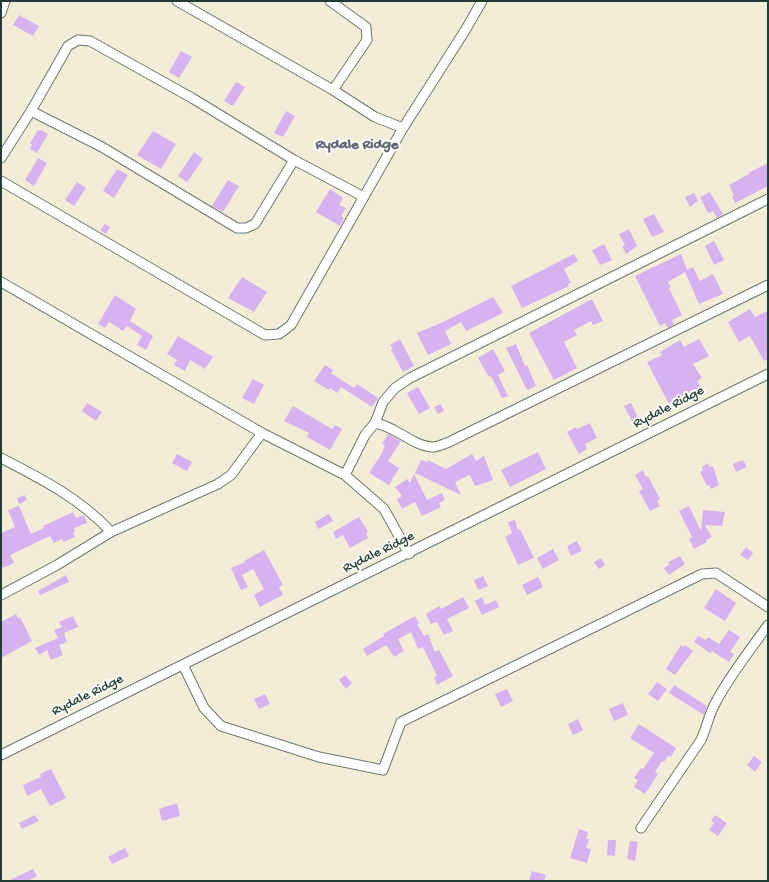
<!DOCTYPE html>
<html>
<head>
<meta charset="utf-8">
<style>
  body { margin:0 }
  #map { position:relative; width:769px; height:882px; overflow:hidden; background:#f3edd8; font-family:"Gochi Hand",sans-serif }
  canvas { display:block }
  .frame { position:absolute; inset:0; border:2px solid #1f3d34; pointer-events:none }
</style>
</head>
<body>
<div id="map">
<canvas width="769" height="882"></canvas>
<div class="frame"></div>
</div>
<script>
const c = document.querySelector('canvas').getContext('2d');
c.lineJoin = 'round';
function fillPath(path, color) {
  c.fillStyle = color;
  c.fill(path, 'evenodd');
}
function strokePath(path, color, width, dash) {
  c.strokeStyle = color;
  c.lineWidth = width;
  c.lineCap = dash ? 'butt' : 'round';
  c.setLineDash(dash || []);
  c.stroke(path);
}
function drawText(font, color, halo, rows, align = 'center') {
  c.font = font + ' "Gochi Hand",sans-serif';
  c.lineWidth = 4;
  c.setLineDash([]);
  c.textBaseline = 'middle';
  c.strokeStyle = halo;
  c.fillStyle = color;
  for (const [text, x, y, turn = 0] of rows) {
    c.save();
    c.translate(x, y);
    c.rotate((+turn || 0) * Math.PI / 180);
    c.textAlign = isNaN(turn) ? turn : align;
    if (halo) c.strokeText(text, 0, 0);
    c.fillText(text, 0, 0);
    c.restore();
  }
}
fillPath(new Path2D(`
  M 19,15 L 39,26 L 33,36 L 13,25 Z
  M 181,51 L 192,57 L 179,78 L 169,72 Z
  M 236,82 L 245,87 L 233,106 L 224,101 Z
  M 286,111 L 295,116 L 283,137 L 274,133 Z
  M 38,130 L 40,131 L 41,130 L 48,134 L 37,153 L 30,149 L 32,145 L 30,143 Z
  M 153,131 L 176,144 L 161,169 L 137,155 Z
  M 194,152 L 203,159 L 187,182 L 178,176 Z
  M 38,158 L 47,163 L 34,186 L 25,180 Z
  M 768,163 L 768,186 L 735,203 L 732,196 L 734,195 L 729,185 L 749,174 L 748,173 Z
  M 117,169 L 128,175 L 114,198 L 103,191 Z
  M 228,180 L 239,186 L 223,212 L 212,206 Z
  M 77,182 L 86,188 L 74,206 L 65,200 Z
  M 330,189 L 343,198 L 339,205 L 346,208 L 341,216 L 344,218 L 340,226 L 316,212 Z
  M 710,192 L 723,214 L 717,218 L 713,211 L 708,213 L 700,197 Z
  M 694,193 L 698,201 L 690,207 L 685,197 Z
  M 654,214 L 664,232 L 652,237 L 643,219 Z
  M 105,224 L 110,227 L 106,234 L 100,230 Z
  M 629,229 L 637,246 L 626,254 L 622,246 L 625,245 L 619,234 Z
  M 714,241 L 724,260 L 714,265 L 705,246 Z
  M 604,244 L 612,260 L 600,265 L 592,250 Z
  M 574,254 L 578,261 L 564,269 L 571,283 L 568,284 L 569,286 L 522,308 L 511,286 Z
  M 681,254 L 687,270 L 693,267 L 700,281 L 713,274 L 723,294 L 699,304 L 685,272 L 668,282 L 671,287 L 669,288 L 682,315 L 672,320 L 674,324 L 668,328 L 665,323 L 660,326 L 635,276 Z
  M 242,277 L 267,292 L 254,312 L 228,298 Z
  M 115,295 L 136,309 L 130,321 L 153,336 L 146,350 L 137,345 L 142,336 L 127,326 L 123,331 L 111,323 L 109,322 L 105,328 L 98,324 Z
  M 493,297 L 503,313 L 466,331 L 461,322 L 445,331 L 451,344 L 428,355 L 417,333 L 441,323 Z
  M 592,299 L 603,321 L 593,325 L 591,321 L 574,330 L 577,335 L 564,342 L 577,368 L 554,380 L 529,333 Z
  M 750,309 L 755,317 L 768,311 L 768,359 L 764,361 L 750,336 L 739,342 L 728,322 Z
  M 178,336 L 213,357 L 205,369 L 190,360 L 185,371 L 174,365 L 177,360 L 167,354 Z
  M 400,339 L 414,366 L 403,372 L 391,350 L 393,349 L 390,345 Z
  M 699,339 L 709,356 L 693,364 L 702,378 L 697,381 L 701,387 L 683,400 L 681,397 L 669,404 L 647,362 L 662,355 L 660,352 L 680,340 L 684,347 Z
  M 516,344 L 525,366 L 527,365 L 536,386 L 527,390 L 506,348 Z
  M 493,349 L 505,371 L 498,375 L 508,396 L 502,398 L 491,376 L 489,377 L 478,358 Z
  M 325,365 L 333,370 L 331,373 L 354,388 L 357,384 L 378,398 L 372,407 L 341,387 L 337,393 L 330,388 L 329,390 L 314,381 Z
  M 253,379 L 264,385 L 254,404 L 242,398 Z
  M 418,387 L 430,408 L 419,414 L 407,393 Z
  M 87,403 L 102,412 L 96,421 L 82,411 Z
  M 631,403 L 640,422 L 634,425 L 624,406 Z
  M 441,404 L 444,411 L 438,414 L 434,407 Z
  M 293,406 L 332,429 L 335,425 L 342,429 L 330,450 L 307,437 L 309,433 L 284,421 Z
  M 590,423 L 597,438 L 585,444 L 587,449 L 579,454 L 567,432 L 576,427 L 577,429 Z
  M 388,434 L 401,441 L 388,461 L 399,468 L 389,485 L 369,473 L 382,453 L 385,445 L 382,444 Z
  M 538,452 L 546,469 L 510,487 L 501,470 Z
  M 177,454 L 192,462 L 187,471 L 172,463 Z
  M 472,454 L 476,461 L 484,456 L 493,480 L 475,486 L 470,475 L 467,476 L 455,482 L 461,495 L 415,473 L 421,460 L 427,462 L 428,460 L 446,469 Z
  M 743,460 L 747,467 L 736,472 L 733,464 Z
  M 708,463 L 709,467 L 713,466 L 719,485 L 711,489 L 709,485 L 707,486 L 700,472 L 703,470 L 702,467 Z
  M 643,470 L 646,477 L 648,476 L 660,499 L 657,501 L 660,506 L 650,511 L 639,491 L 643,489 L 635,475 Z
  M 414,474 L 427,500 L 442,493 L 445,500 L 439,503 L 441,507 L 422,516 L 415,502 L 402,509 L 397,499 L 402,496 L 395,487 L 407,479 L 410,483 Z
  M 25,495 L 27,500 L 19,504 L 17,498 Z
  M 19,506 L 31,534 L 44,528 L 43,526 L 73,512 L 76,518 L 84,515 L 87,523 L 74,528 L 75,532 L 73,533 L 75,537 L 64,542 L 62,539 L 54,543 L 50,536 L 10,555 L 14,563 L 3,568 L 1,564 L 1,533 L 15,527 L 8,510 Z
  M 689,506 L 701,531 L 703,510 L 725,512 L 722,526 L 705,525 L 712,537 L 706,540 L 707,542 L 694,549 L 689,539 L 692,537 L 679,511 Z
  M 329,514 L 333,521 L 318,529 L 315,522 Z
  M 359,517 L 368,532 L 366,533 L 368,538 L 350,548 L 343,535 L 336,539 L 333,532 Z
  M 515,520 L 518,530 L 520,529 L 534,558 L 518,565 L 505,537 L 512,533 L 508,522 Z
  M 577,541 L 582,551 L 571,556 L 567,546 Z
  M 746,547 L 753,553 L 748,560 L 740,555 Z
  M 553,549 L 559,560 L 543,569 L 537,558 Z
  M 264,550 L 283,585 L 279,587 L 283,595 L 260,607 L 254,595 L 264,589 L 253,569 L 242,575 L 248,587 L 241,590 L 231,568 L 245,562 L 244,561 Z
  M 680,556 L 685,564 L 669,575 L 664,568 L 670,564 L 668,562 Z
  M 601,558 L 605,565 L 599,569 L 594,562 Z
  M 66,575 L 69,582 L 40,595 L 38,591 Z
  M 483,576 L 488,586 L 478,590 L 474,580 Z
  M 538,577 L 543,587 L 527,595 L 522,585 Z
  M 716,589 L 736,603 L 725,621 L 704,608 Z
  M 463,597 L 469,608 L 447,619 L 453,631 L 444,635 L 437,622 L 431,624 L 426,614 L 439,606 L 441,609 Z
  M 482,597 L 485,605 L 496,600 L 499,607 L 482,615 L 475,601 Z
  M 16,614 L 18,618 L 20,617 L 32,641 L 1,658 L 1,622 Z
  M 73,616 L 78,627 L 64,633 L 67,642 L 59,645 L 63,655 L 51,660 L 47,650 L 39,655 L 35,648 L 58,638 L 54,630 L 62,627 L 59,622 Z
  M 415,616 L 419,623 L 417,624 L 424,636 L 428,634 L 435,652 L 439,650 L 453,676 L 437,685 L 434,677 L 437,676 L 423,647 L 418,649 L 411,632 L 398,639 L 404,651 L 394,657 L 386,645 L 367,656 L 363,649 L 384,636 L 383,634 Z
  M 729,630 L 740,637 L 730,652 L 734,654 L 729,662 L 712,651 L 710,653 L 694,642 L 698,636 L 706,640 L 708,637 L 719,644 Z
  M 681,645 L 684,647 L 685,645 L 693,651 L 675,675 L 666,669 Z
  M 345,675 L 352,683 L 346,689 L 339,680 Z
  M 657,682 L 667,689 L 658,701 L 648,694 Z
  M 674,685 L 707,706 L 704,715 L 669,693 Z
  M 507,689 L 513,701 L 501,707 L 495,694 Z
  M 265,694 L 270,704 L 259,709 L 254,699 Z
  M 623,703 L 628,715 L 614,721 L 609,709 Z
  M 578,719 L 583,730 L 573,735 L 568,724 Z
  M 639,724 L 676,748 L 671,757 L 668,756 L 664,762 L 662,761 L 655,772 L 658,774 L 645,794 L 634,787 L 638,780 L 634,778 L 641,768 L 643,769 L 654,753 L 630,738 Z
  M 754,756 L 762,762 L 755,772 L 747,765 Z
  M 51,769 L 66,798 L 50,806 L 41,789 L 27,796 L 23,785 L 41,777 L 40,774 Z
  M 177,803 L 180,816 L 162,821 L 159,809 Z
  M 35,815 L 39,821 L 22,829 L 19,823 Z
  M 715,815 L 727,823 L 718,836 L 709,830 L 714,823 L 711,821 Z
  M 579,829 L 588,832 L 586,839 L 589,839 L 586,848 L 591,849 L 587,863 L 570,858 Z
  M 608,840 L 616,840 L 615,856 L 607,855 Z
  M 630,841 L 638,842 L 635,861 L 627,859 Z
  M 125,848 L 129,856 L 112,864 L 108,857 Z
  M 33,869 L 37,876 L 28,881 L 8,881 Z
  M 532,871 L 546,875 L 544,881 L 529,881 Z`), '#d8b2f0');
const minor = new Path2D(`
  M 177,1 L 333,90 L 375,117 L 403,128
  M 330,1 L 366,27 L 367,40 L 333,90
  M 1,13 L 5,1
  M 31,111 L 102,147 L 237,228 L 246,228 L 255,224 L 294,160
  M 1,158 L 31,111 L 68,46 L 78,40 L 90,41 L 192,98 L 294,160 L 364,197
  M 1,181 L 265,335 L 279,334 L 291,325 L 403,128 L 466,29 L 482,1
  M 1,282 L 262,433 L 345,475 L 384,509 L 409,554
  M 375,423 C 395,426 413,446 432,447 C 437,447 443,444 447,443 L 768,285
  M 1,458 C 40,478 81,499 111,532
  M 345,475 L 365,435 L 375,423 L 383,402 L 395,388 L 410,378 L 768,199
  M 1,595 L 57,565 L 111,532 L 218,484 L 231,475 L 262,433
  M 183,665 L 204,708 L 221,726 L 319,757 L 383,770 L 401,722 L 702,574 L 716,573 L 768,607
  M 1,755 L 768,374
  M 641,828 L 701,740 C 707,727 709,713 717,700 C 731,674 751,649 768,625`);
strokePath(minor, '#697b6d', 11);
strokePath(minor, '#fff', 9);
drawText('14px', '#1f3d34', '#fdfcf7', [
  ["Rydale Ridge",669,408,-27],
  ["Rydale Ridge",379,553,-26],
  ["Rydale Ridge",88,696,-26]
]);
drawText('bold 15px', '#606676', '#fdfcf7', [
  ["Rydale Ridge",357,146]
]);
</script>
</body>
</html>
